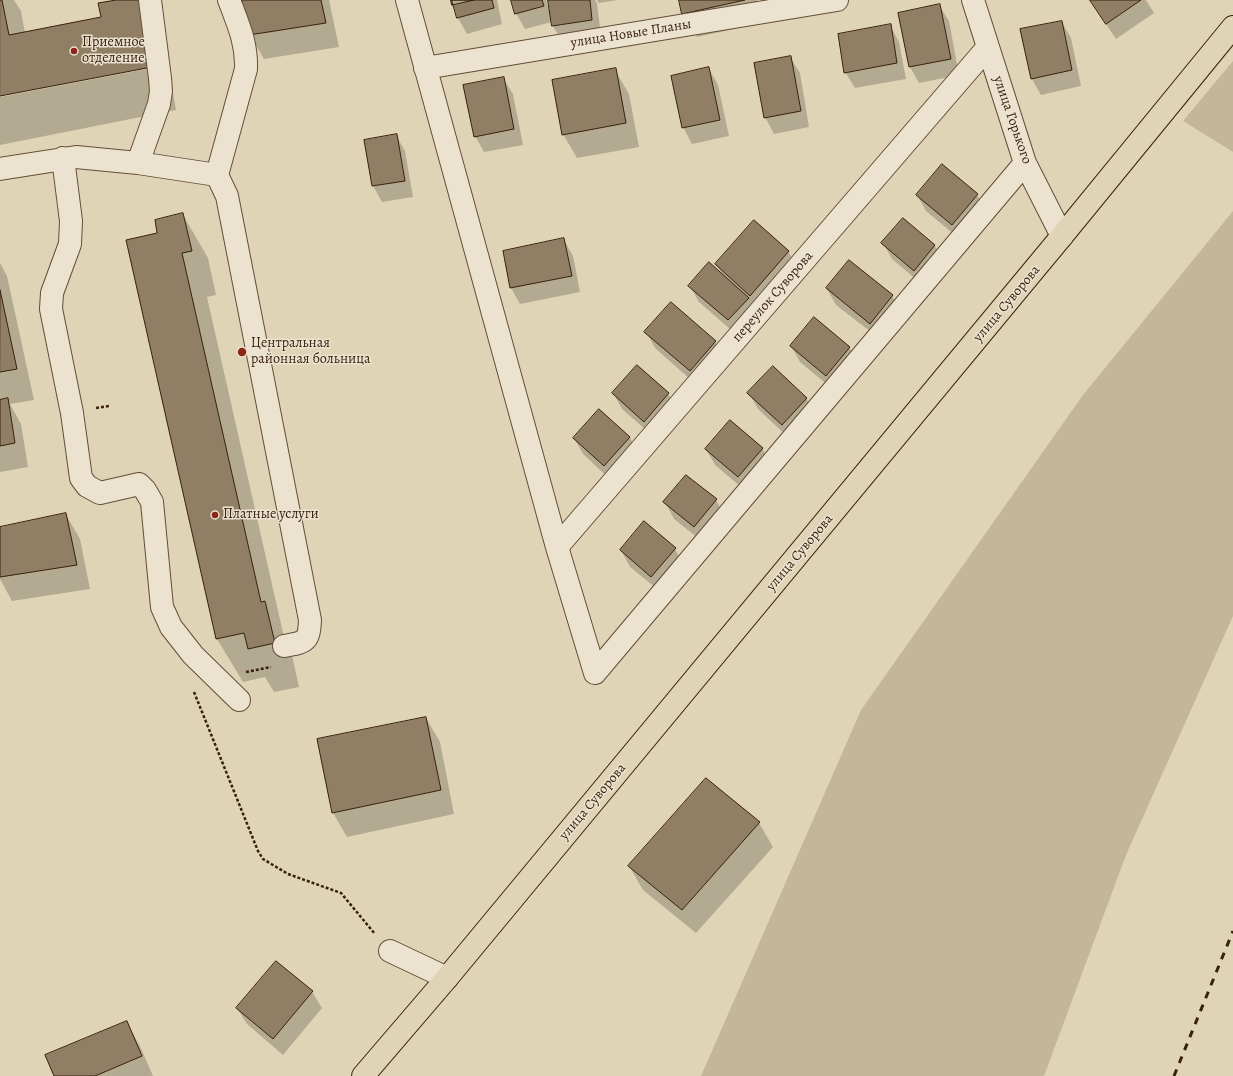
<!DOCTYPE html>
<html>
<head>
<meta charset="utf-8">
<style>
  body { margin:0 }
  canvas { display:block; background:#e0d4b6 }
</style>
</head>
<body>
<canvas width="1233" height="1076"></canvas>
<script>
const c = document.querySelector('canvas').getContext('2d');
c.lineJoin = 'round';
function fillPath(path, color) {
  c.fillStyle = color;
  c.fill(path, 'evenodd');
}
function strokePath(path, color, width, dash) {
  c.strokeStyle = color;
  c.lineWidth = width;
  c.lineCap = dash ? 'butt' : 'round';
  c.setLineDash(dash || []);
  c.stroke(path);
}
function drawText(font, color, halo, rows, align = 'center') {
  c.font = font + ' Alegreya,serif';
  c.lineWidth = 3;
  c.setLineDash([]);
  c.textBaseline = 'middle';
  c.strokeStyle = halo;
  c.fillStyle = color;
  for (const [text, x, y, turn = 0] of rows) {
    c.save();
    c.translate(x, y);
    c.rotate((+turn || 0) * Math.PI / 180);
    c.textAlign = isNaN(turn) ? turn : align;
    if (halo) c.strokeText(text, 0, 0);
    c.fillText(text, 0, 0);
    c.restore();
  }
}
fillPath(new Path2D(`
  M 1233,61 L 1233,152 L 1183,121 Z
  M 1233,211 L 1233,616 L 1126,855 L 1044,1076 L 701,1076 L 861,710 L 1083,395 Z`), '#c4b699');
fillPath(new Path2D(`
  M 0,0 L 14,0 L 21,11 L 25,33 L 102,18 L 122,0 L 164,41 L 176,110 L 0,145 L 0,97 L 157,67 L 156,65 L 0,95 Z
  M 243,0 L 329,0 L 339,47 L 264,59 L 250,35 Z
  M 452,0 L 497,0 L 502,24 L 467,34 L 458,18 Z
  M 512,0 L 546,0 L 549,11 L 551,11 L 549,0 L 595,0 L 597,3 L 601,36 L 562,42 L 553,26 L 552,22 L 525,29 L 516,13 Z
  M 597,0 L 618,0 L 599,3 Z
  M 680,0 L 757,0 L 762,23 L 697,37 L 683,13 Z
  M 1090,0 L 1146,0 L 1154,13 L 1116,39 Z
  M 939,5 L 949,21 L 959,75 L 919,83 L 910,67 L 899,13 Z
  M 1062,22 L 1071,38 L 1081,86 L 1041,95 L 1032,79 Z
  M 890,25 L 899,42 L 906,79 L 855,88 L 845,72 Z
  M 790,57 L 800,73 L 809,127 L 774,134 L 765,117 Z
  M 709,69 L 718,85 L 729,136 L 692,144 L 683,127 Z
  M 615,70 L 629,94 L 639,147 L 577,158 L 563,134 Z
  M 503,78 L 513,94 L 523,145 L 484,152 L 475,136 Z
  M 396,135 L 405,151 L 413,197 L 382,202 L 373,186 L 365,141 Z
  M 917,195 L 977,195 L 986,211 L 962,241 L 926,211 Z
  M 183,215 L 208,258 L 216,295 L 207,297 L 283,633 L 290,646 L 299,687 L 274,692 L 265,677 L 243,682 L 217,639 L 159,233 Z
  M 903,219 L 935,246 L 944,262 L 924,286 L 892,259 L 883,243 Z
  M 564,240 L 573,256 L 580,292 L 520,304 L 511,288 Z
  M 788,251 L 797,267 L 738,336 L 699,302 L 690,286 L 722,274 L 716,264 Z
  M 849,261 L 892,296 L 902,312 L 880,339 L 836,305 L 827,289 Z
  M 0,263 L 7,276 L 34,400 L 10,404 L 21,424 L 28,467 L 0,472 Z
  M 671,303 L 715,342 L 725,358 L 699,387 L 655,348 L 646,332 Z
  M 791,346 L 849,347 L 858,364 L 835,391 L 800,362 Z
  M 637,366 L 668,394 L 678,410 L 654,437 L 622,409 L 613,393 Z
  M 749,393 L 806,398 L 815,414 L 791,440 L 758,409 Z
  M 600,410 L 630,438 L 639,454 L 613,482 L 583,454 L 574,438 Z
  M 762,448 L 771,464 L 747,492 L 715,465 L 706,449 Z
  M 716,500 L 725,516 L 703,542 L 674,519 L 665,502 Z
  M 66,515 L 80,539 L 90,589 L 12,601 L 0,579 L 0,528 Z
  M 675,549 L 684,565 L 661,592 L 630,567 L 621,550 Z
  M 426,718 L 440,742 L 454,814 L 347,837 L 333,813 L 319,740 Z
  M 759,823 L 773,847 L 696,933 L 643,890 L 629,866 Z
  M 276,962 L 312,992 L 322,1008 L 283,1055 L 247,1024 L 237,1008 Z
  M 126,1022 L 140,1046 L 153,1076 L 55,1076 Z`), '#0003');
const building = new Path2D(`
  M 0,0 L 2,0 L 9,35 L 101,17 L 98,3 L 116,0 L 140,0 L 152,67 L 0,96 Z
  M 242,0 L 321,0 L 326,23 L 249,35 Z
  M 451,0 L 474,0 L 452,5 Z
  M 452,0 L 492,0 L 494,8 L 457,18 Z
  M 511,0 L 542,0 L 544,6 L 515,14 Z
  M 548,0 L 590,0 L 592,20 L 552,26 Z
  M 679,0 L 745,0 L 682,14 Z
  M 1090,0 L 1141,0 L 1106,24 Z
  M 940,4 L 951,59 L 909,67 L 898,13 Z
  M 1062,21 L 1072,70 L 1031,79 L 1020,29 Z
  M 891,24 L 897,63 L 844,73 L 838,34 Z
  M 791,56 L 801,111 L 764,118 L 754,63 Z
  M 709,67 L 720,120 L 682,128 L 671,76 Z
  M 616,68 L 626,123 L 562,135 L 552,80 Z
  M 504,77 L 514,129 L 474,137 L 463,85 Z
  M 397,134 L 405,181 L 372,186 L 364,140 Z
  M 942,164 L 978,194 L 952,225 L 916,195 Z
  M 183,213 L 192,251 L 182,253 L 261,602 L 265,601 L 275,643 L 248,649 L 244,633 L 216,639 L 126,240 L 157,233 L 155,220 Z
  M 903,218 L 935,245 L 914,271 L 881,243 Z
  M 754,220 L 789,251 L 750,296 L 715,264 Z
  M 564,238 L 572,276 L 510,288 L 503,251 Z
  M 849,260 L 893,295 L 870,324 L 826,288 Z
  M 709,262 L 749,298 L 728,320 L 688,286 Z
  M 0,290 L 17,369 L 0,372 Z
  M 671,302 L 716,341 L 690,371 L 644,332 Z
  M 814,317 L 850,347 L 826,376 L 790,346 Z
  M 637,365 L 669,393 L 644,422 L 612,393 Z
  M 773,366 L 807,398 L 782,425 L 747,393 Z
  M 8,398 L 15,443 L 0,446 L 0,400 Z
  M 599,409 L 630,437 L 604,466 L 573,438 Z
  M 730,420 L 763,448 L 738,477 L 705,449 Z
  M 686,475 L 717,499 L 694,527 L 663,502 Z
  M 66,513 L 77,565 L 0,577 L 0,527 Z
  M 644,521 L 676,548 L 651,577 L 620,550 Z
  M 426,717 L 441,790 L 332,813 L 317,739 Z
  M 706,778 L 760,822 L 682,910 L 628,866 Z
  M 276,961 L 313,991 L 273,1039 L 236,1008 Z
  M 127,1021 L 142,1056 L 95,1076 L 54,1076 L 45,1055 Z`);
fillPath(building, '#907e65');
strokePath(building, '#39210d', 1);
const minor = new Path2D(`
  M 407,0 L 557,547 L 595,673
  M 973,0 L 1025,163 L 1062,236
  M 425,68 L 837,0
  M 63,158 L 71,221 L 70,244 L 52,293 L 51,309 L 72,413 L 81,478 L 87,486 L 100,493 L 139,484 L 145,490 L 152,502 L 162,607 L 171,627 L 193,655 L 239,700
  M 138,163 L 159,104 L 161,91 L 160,78 L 150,0
  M 0,169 L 76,157 L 138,163 L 217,175 L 227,196 L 310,620 C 309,643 305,642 284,646
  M 217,175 L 246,69 C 247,43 238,24 229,0
  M 557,547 L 988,47
  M 595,673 L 1025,163
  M 390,951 L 447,978`);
const major = new Path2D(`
  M 363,1076 L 447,978 L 1062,236 L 1233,27`);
strokePath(minor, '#634e37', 24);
strokePath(major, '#39210d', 24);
strokePath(new Path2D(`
  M 96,408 L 109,406
  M 246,672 L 271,667
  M 194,692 L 258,851 L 263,859 L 288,874 L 341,893 L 375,934`), '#39210d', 2.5, [3, 2]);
strokePath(minor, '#ebe3d0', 22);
strokePath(major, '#e0d4b6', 22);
strokePath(new Path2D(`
  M 1174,1076 L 1233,931`), '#39210d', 3, [7, 7]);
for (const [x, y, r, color] of [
  [74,51,4,"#8f2418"],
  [242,352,5,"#8f2418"],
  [215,515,4,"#8f2418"]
]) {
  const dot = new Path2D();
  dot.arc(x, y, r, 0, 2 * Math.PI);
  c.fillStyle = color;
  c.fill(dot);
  strokePath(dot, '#ebe3d0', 1.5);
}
drawText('14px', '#39210d', '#ebe3d0', [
  ["улица Новые Планы",631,34,-9],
  ["улица Горького",1012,120,71],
  ["переулок Суворова",773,297,-49],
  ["улица Суворова",1007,304,-50],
  ["улица Суворова",800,553,-50],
  ["улица Суворова",593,802,-50]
]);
drawText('14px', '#39210d', '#ebe3d0', [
  ["Приемное",82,43],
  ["отделение",82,59],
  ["Центральная",251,344],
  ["районная больница",251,360],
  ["Платные услуги",223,515]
], 'left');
</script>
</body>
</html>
